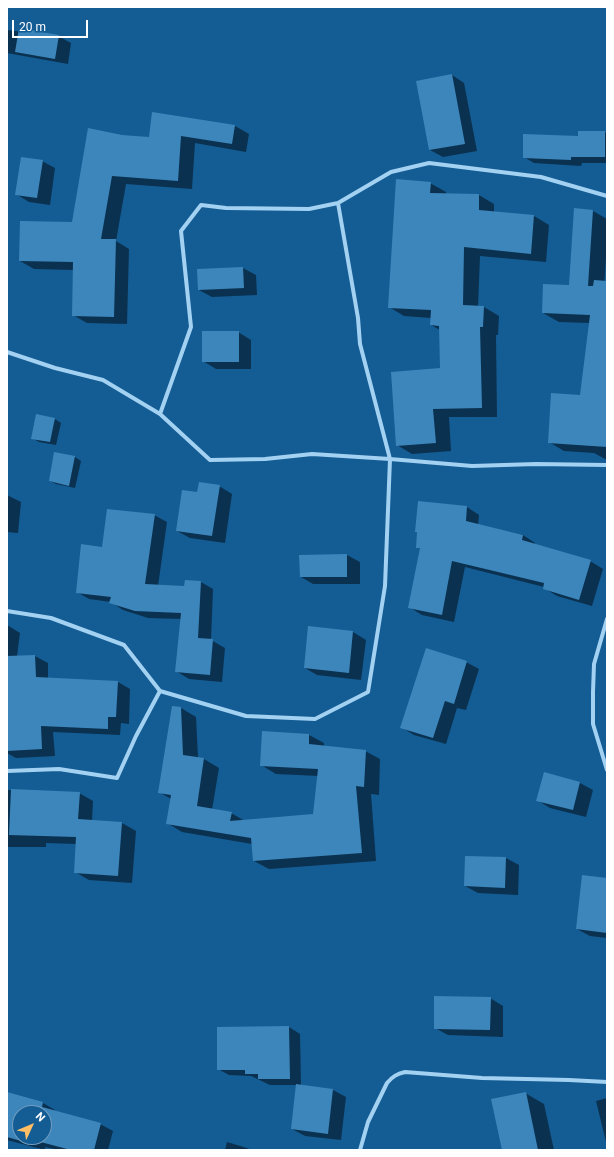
<!DOCTYPE html>
<html>
<head>
<meta charset="utf-8">
<style>
  body { margin:0 }
  #map { position:relative; width:614px; height:1157px; overflow:hidden; background:#145c94; font-family:Roboto,sans-serif }
  canvas { display:block }
  .frame { position:absolute; inset:0; border:8px solid #fff; pointer-events:none }
  .north { position:absolute; left:12px; top:1105px; width:40px; height:40px; box-sizing:border-box; background:#145c94; border:1px solid #729dbf; border-radius:50%; rotate:46deg; font-size:11px; font-weight:700; line-height:16px; text-align:center; color:#fff }
  .north::after { content:''; display:block; margin:auto; width:14px; height:18px; background:#ffbe64; clip-path:polygon(50% 0,100% 100%,50% 72%,0 100%) }
  .scale { position:absolute; left:12px; top:20px; width:76px; height:18px; box-sizing:border-box; border:2px solid #fff; border-top:0; padding-left:5px; font-size:12px; line-height:14px; white-space:nowrap; color:#fff; -webkit-text-stroke:3px #145c94; paint-order:stroke }
</style>
</head>
<body>
<div id="map">
<canvas width="614" height="1157"></canvas>
<div class="frame"></div>
<div class="north">N</div>
<div class="scale">20 m</div>
</div>
<script>
const c = document.querySelector('canvas').getContext('2d');
c.lineJoin = 'round';
function fillPath(path, color) {
  c.fillStyle = color;
  c.fill(path, 'evenodd');
}
function strokePath(path, color, width, dash) {
  c.strokeStyle = color;
  c.lineWidth = width;
  c.lineCap = dash ? 'butt' : 'round';
  c.setLineDash(dash || []);
  c.stroke(path);
}
fillPath(new Path2D(`
  M 7,30 L 58,36 L 71,43 L 68,64 L 7,53 Z
  M 452,75 L 464,83 L 477,151 L 443,157 L 430,150 Z
  M 235,126 L 249,134 L 246,152 L 195,143 L 192,189 L 126,184 L 116,241 L 129,249 L 127,324 L 87,323 L 73,315 L 74,270 L 34,269 L 20,261 L 73,223 L 122,136 L 149,138 Z
  M 605,132 L 607,134 L 607,163 L 582,163 L 581,166 L 534,163 L 524,157 L 579,137 Z
  M 42,161 L 55,168 L 50,205 L 29,202 L 16,194 Z
  M 430,183 L 446,192 L 446,195 L 479,195 L 494,204 L 494,212 L 534,216 L 549,225 L 546,262 L 480,256 L 478,307 L 484,307 L 499,316 L 498,335 L 496,335 L 497,417 L 449,417 L 451,451 L 412,454 L 397,445 L 441,369 L 440,330 L 431,325 L 431,318 L 404,316 L 389,307 Z
  M 575,210 L 593,211 L 607,219 L 607,243 L 604,287 L 607,288 L 607,460 L 594,453 L 564,451 L 549,442 L 581,396 L 590,323 L 559,322 L 543,313 L 570,286 Z
  M 243,268 L 256,275 L 257,295 L 212,297 L 199,290 Z
  M 238,332 L 251,340 L 251,369 L 216,369 L 203,361 Z
  M 55,419 L 61,423 L 56,445 L 39,442 L 32,438 Z
  M 55,453 L 75,457 L 81,461 L 75,488 L 56,484 L 50,481 Z
  M 219,486 L 232,494 L 225,543 L 190,538 L 177,531 L 198,493 Z
  M 7,495 L 21,502 L 18,533 L 7,532 Z
  M 467,507 L 479,515 L 478,525 L 523,535 L 535,543 L 535,545 L 590,561 L 603,569 L 592,606 L 557,596 L 544,588 L 544,587 L 465,567 L 454,622 L 422,615 L 409,607 L 421,549 L 417,547 L 418,533 L 416,531 Z
  M 154,515 L 167,522 L 158,586 L 185,587 L 201,582 L 213,589 L 211,640 L 225,648 L 222,682 L 189,679 L 176,671 L 182,619 L 148,618 L 123,610 L 111,602 L 89,599 L 77,592 L 103,548 Z
  M 347,555 L 360,562 L 360,584 L 313,584 L 301,577 L 300,556 Z
  M 7,625 L 20,633 L 17,656 L 35,656 L 48,663 L 48,678 L 118,682 L 130,689 L 129,724 L 121,723 L 120,735 L 53,732 L 55,756 L 16,758 L 7,753 Z
  M 309,627 L 353,632 L 366,640 L 361,680 L 317,675 L 305,668 Z
  M 466,662 L 479,669 L 466,710 L 457,708 L 446,744 L 414,735 L 401,727 Z
  M 181,708 L 196,717 L 198,758 L 204,759 L 219,768 L 212,810 L 231,813 L 245,821 L 314,815 L 319,776 L 276,774 L 261,765 L 309,735 L 324,743 L 324,747 L 365,751 L 380,759 L 379,795 L 371,794 L 376,861 L 269,869 L 254,861 L 252,844 L 182,832 L 167,823 L 171,799 L 159,792 Z
  M 544,774 L 580,783 L 593,790 L 586,817 L 550,808 L 537,800 Z
  M 7,790 L 79,793 L 93,801 L 92,821 L 122,823 L 136,831 L 132,883 L 89,880 L 75,872 L 77,844 L 46,843 L 46,847 L 7,847 Z
  M 466,857 L 506,858 L 519,865 L 518,895 L 478,893 L 465,886 Z
  M 607,879 L 607,938 L 590,936 L 577,929 Z
  M 490,998 L 503,1006 L 503,1037 L 448,1035 L 435,1028 Z
  M 289,1027 L 300,1034 L 301,1086 L 333,1090 L 346,1097 L 341,1140 L 305,1136 L 292,1129 L 297,1085 L 270,1085 L 251,1076 L 229,1075 L 218,1069 L 218,1028 Z
  M 7,1093 L 43,1103 L 55,1110 L 55,1111 L 100,1124 L 113,1131 L 108,1150 L 59,1150 L 45,1147 L 45,1150 L 7,1140 ZM 20,1113 L 44,1113 L 44,1137 L 20,1137 Z
  M 525,1093 L 544,1104 L 554,1150 L 503,1150 Z
  M 607,1098 L 607,1146 L 596,1101 Z
  M 227,1142 L 247,1148 L 251,1150 L 225,1150 Z`), '#0007');
fillPath(new Path2D(`
  M 19,28 L 59,35 L 55,59 L 15,52 Z
  M 452,74 L 465,144 L 429,150 L 416,81 Z
  M 152,112 L 235,125 L 232,144 L 181,136 L 178,181 L 112,176 L 101,239 L 116,239 L 114,317 L 72,316 L 73,262 L 19,261 L 20,221 L 72,222 L 88,128 L 122,135 L 149,137 Z
  M 578,131 L 605,131 L 605,157 L 571,157 L 571,160 L 523,158 L 523,134 L 578,136 Z
  M 21,157 L 43,160 L 37,198 L 15,195 Z
  M 396,179 L 431,182 L 430,193 L 479,194 L 479,210 L 534,215 L 531,254 L 464,247 L 463,305 L 484,306 L 483,327 L 480,327 L 482,408 L 433,409 L 436,443 L 396,446 L 391,372 L 440,368 L 439,326 L 430,325 L 431,310 L 388,308 Z
  M 574,208 L 593,210 L 588,286 L 593,286 L 594,280 L 607,281 L 607,447 L 548,443 L 551,393 L 580,395 L 590,315 L 542,313 L 543,284 L 569,285 Z
  M 243,267 L 244,288 L 198,290 L 197,269 Z
  M 202,331 L 239,331 L 239,362 L 202,362 Z
  M 36,414 L 55,418 L 50,442 L 31,439 Z
  M 54,452 L 75,456 L 69,486 L 49,481 Z
  M 199,482 L 220,485 L 212,536 L 176,531 L 182,490 L 197,492 Z
  M 418,501 L 467,506 L 466,521 L 523,535 L 522,540 L 591,560 L 579,600 L 543,589 L 544,583 L 452,561 L 442,615 L 408,608 L 420,548 L 416,548 L 417,532 L 415,532 Z
  M 107,509 L 155,514 L 145,584 L 184,586 L 185,580 L 201,581 L 198,638 L 213,639 L 210,675 L 175,672 L 181,613 L 135,611 L 109,603 L 111,597 L 76,593 L 81,544 L 102,547 Z
  M 347,554 L 347,577 L 300,577 L 299,555 Z
  M 308,626 L 353,631 L 349,673 L 304,668 Z
  M 426,648 L 467,661 L 454,704 L 445,701 L 433,738 L 400,728 Z
  M 35,655 L 36,677 L 118,681 L 116,717 L 108,717 L 108,729 L 41,726 L 42,749 L 7,751 L 7,656 Z
  M 172,706 L 181,707 L 183,755 L 204,758 L 197,806 L 232,812 L 230,821 L 313,814 L 318,769 L 260,766 L 262,731 L 309,734 L 309,744 L 366,750 L 364,787 L 356,786 L 362,853 L 253,861 L 251,838 L 166,824 L 171,795 L 158,793 Z
  M 544,772 L 580,782 L 573,810 L 536,801 Z
  M 11,789 L 80,792 L 78,819 L 122,822 L 118,876 L 74,873 L 76,837 L 9,835 Z
  M 465,856 L 506,857 L 505,888 L 464,886 Z
  M 582,875 L 607,878 L 607,933 L 576,929 Z
  M 434,996 L 491,997 L 490,1030 L 434,1029 Z
  M 289,1026 L 290,1079 L 258,1079 L 258,1074 L 245,1074 L 245,1070 L 217,1070 L 217,1027 Z
  M 296,1084 L 333,1089 L 328,1134 L 291,1129 Z
  M 7,1092 L 43,1102 L 42,1107 L 101,1123 L 94,1150 L 71,1150 L 33,1140 L 32,1144 L 7,1137 ZM 20,1113 L 44,1113 L 44,1137 L 20,1137 Z
  M 526,1092 L 538,1150 L 502,1150 L 491,1099 Z`), '#3d86bc');
strokePath(new Path2D(`
  M 7,352 L 55,368 L 103,380 L 160,414 L 210,460 L 265,459 L 312,454 L 390,459 L 472,466 L 536,464 L 607,465
  M 160,414 L 191,327 L 181,231 L 201,205 L 226,208 L 309,209 L 338,203 L 391,172 L 429,163 L 541,177 L 607,196
  M 7,611 L 51,618 L 124,645 L 160,691 L 246,716 L 315,719 L 368,692 L 385,586 L 390,459 L 360,344 L 358,318 L 338,203
  M 607,619 L 594,664 L 593,692 L 593,724 L 607,770
  M 7,771 L 59,769 L 117,778 L 136,736 L 160,691
  M 360,1150 L 368,1122 L 387,1083 C 393,1076 397,1074 405,1072 L 482,1078 L 569,1080 L 607,1082`), '#a3d1f2', 4);
</script>
</body>
</html>
